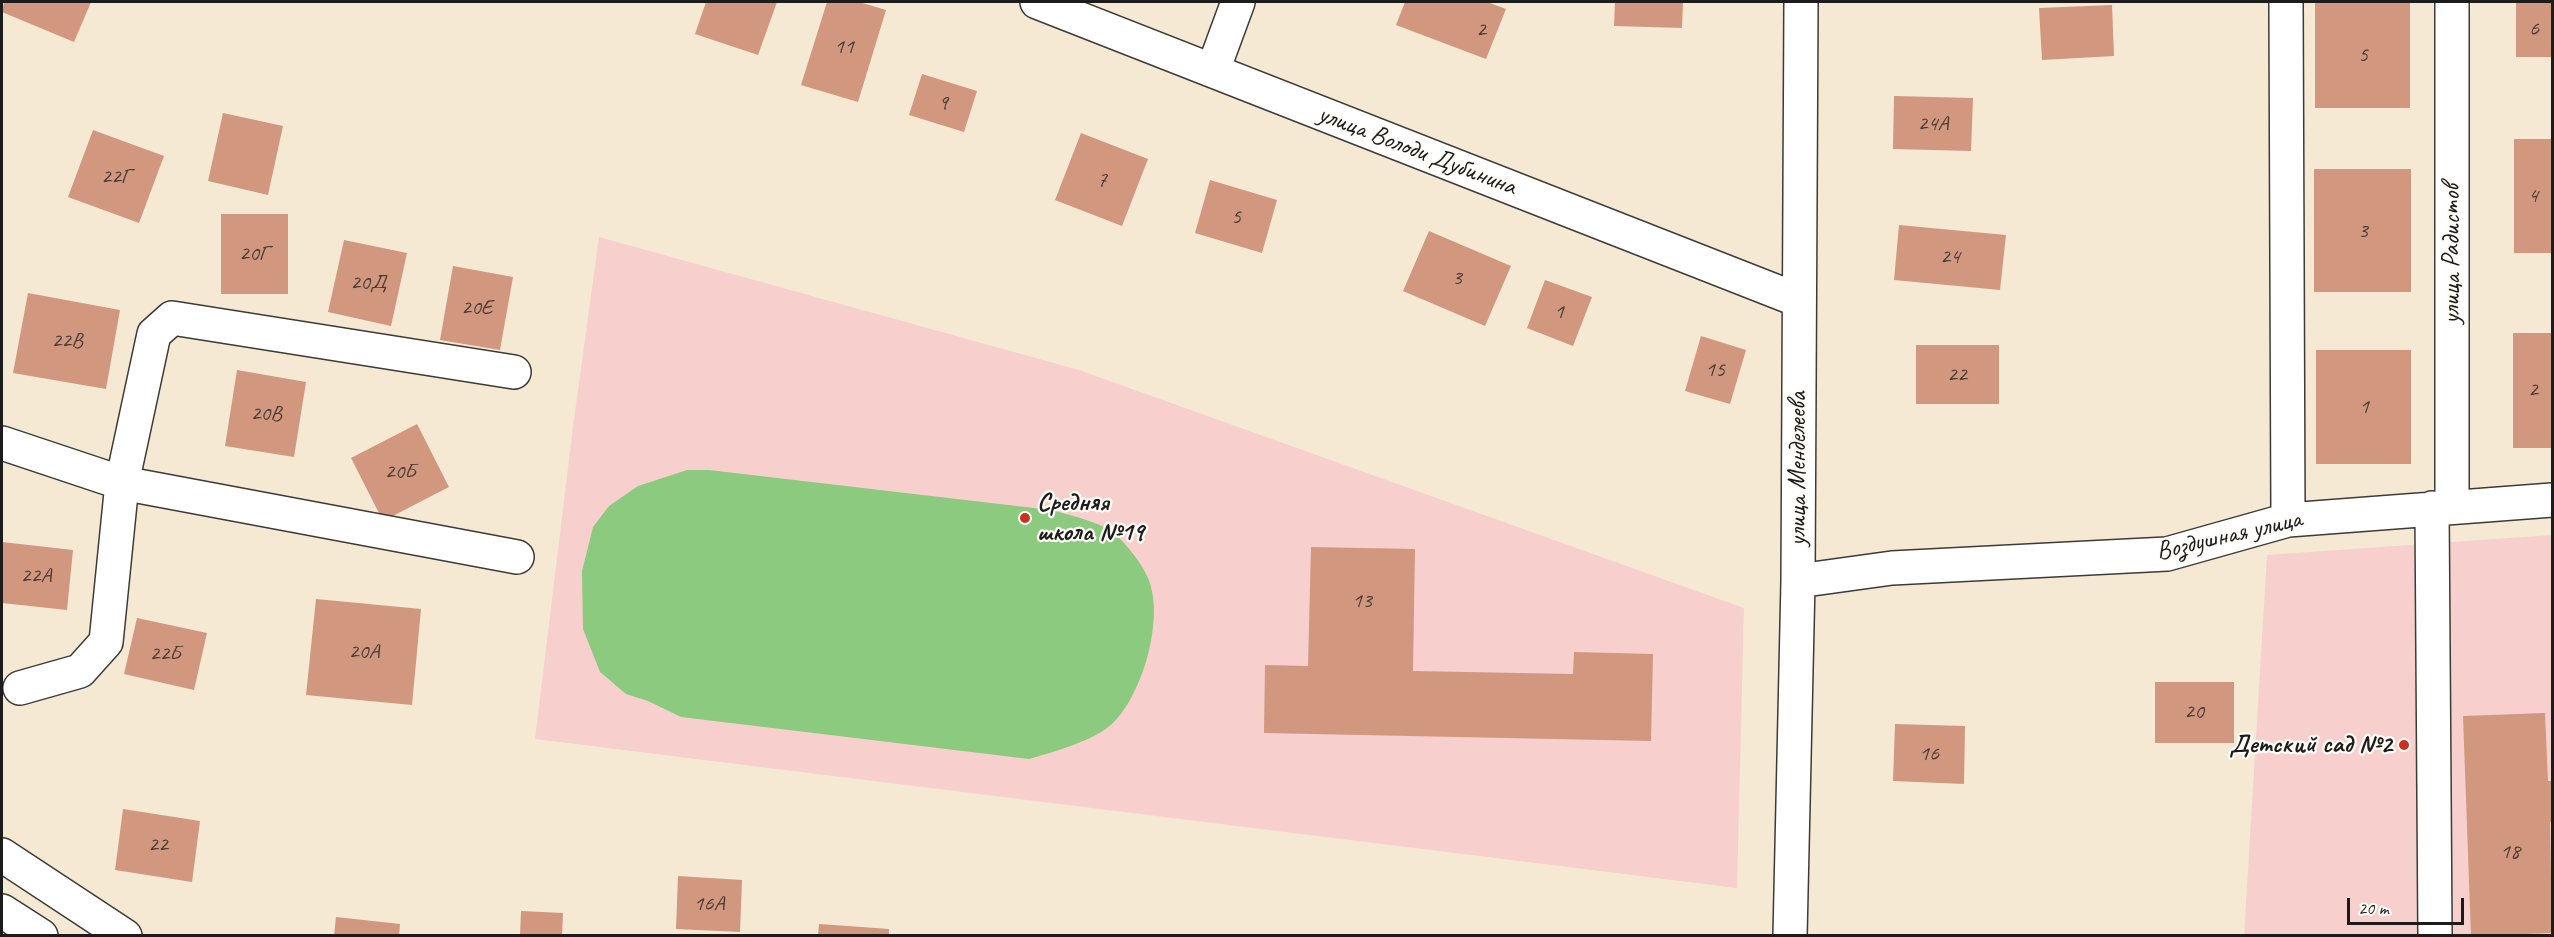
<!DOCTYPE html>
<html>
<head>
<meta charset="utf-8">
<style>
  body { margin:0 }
  #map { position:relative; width:2554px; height:937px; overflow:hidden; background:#f5e9d3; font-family:Caveat,sans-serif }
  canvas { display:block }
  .frame { position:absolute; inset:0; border:3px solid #1c1c1c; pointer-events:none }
  .scale { position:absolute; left:2347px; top:898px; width:117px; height:27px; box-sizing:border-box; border:3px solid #1c1c1c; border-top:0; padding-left:8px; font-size:18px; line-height:21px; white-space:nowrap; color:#1c1c1c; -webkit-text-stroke:4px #fdfcf7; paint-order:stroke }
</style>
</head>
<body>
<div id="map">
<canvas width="2554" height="937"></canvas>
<div class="frame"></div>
<div class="scale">20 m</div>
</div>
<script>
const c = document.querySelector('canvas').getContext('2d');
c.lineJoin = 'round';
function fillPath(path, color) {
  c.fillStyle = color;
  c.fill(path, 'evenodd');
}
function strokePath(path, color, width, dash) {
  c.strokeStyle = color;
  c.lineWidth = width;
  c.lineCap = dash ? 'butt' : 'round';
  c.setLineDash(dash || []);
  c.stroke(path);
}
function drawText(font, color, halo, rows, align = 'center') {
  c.font = font + ' Caveat,sans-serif';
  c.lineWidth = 4.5;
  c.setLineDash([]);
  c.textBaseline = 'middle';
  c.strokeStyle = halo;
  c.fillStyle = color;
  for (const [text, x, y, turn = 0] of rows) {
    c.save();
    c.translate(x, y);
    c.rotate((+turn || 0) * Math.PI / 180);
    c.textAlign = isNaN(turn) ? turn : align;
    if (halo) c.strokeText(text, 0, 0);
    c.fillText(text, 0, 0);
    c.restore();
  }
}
fillPath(new Path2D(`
  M 599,237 L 1079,370 L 1744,608 L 1737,888 L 535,739 L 573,427 Z
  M 2552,535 L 2552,935 L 2244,936 L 2267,555 Z`), '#f7d0ce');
fillPath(new Path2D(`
  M 687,470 L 709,470 L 1051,510 C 1066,514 1104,523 1115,534 C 1127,545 1141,562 1148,578 C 1165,617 1143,694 1113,723 C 1094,741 1053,752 1029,759 L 681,717 L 648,701 L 626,694 L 600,672 L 583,629 L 582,571 L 593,527 L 609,506 L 638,486 Z`), '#8cca80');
fillPath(new Path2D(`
  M 4,2 L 91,2 L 74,42 L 2,12 Z
  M 706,2 L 777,2 L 758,55 L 695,34 Z
  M 827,2 L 859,2 L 886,10 L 858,102 L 801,85 Z
  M 1405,2 L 1487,2 L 1506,9 L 1486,59 L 1396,25 Z
  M 1615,2 L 1683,2 L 1682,28 L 1614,26 Z
  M 2315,2 L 2410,2 L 2410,108 L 2315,108 Z
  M 2516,2 L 2552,2 L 2552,57 L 2516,57 Z
  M 2112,5 L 2114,56 L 2042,60 L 2039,8 Z
  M 922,74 L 977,91 L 964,132 L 909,115 Z
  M 1894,96 L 1973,98 L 1971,151 L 1893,149 Z
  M 223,113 L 283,126 L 268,195 L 208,181 Z
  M 93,130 L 164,156 L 139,223 L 68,197 Z
  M 1081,133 L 1148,159 L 1122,226 L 1055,200 Z
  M 2514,139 L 2552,139 L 2552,253 L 2514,253 Z
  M 2314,169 L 2411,169 L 2411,292 L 2314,292 Z
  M 1210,180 L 1277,200 L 1262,253 L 1195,233 Z
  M 221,214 L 288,214 L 288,294 L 221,294 Z
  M 1899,225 L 2006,235 L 2000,290 L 1894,280 Z
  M 1429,231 L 1511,266 L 1485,326 L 1403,291 Z
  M 344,240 L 407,253 L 391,326 L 328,312 Z
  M 453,266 L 513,277 L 500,350 L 440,340 Z
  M 1545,280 L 1592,297 L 1573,346 L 1527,328 Z
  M 28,293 L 120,310 L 106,389 L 13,373 Z
  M 2513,333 L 2552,333 L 2552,448 L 2513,448 Z
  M 1701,336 L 1746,350 L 1730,404 L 1685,391 Z
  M 1916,345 L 1999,345 L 1999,404 L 1916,404 Z
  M 2316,350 L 2411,350 L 2411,464 L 2316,464 Z
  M 237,370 L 306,382 L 294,457 L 225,446 Z
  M 417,424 L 449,487 L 383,521 L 351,458 Z
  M 2,542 L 73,550 L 67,610 L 2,603 Z
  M 1311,547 L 1415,549 L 1413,671 L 1573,674 L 1574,652 L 1653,654 L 1651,741 L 1264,733 L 1265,665 L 1308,666 Z
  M 316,599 L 421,609 L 412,705 L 306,695 Z
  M 137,618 L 207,633 L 194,690 L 124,674 Z
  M 2155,682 L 2234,682 L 2234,743 L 2155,743 Z
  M 2545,713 L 2548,781 L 2552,781 L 2552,822 L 2550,822 L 2552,933 L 2471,936 L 2463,716 Z
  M 1895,724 L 1965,726 L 1964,784 L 1893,781 Z
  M 123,809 L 200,821 L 192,882 L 115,870 Z
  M 678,876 L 742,880 L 740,932 L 676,929 Z
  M 521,911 L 563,913 L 562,936 L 520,936 Z
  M 336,917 L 400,924 L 399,936 L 334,936 Z
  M 819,924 L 889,929 L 889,936 L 818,936 Z`), '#d1977f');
const minor = new Path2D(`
  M 1037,2 L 1798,300
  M 2286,4 L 2288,520
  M 1213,70 L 1238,2
  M 2,443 L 122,483 L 517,557
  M 2452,507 L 2452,2
  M 2432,508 L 2435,936
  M 1798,581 L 1892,568 L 2167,554 L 2288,520 L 2552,500
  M 20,688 L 80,671 L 106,642 L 122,483 L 154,334 L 172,318 L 514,372
  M 2,855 L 125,936
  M 2,911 L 41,936
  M 1790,936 L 1798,581 L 1801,2`);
strokePath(minor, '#3d3b37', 36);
strokePath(minor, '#fff', 33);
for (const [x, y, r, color] of [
  [1025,518,6,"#c8321e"],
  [2404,745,6,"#c8321e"]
]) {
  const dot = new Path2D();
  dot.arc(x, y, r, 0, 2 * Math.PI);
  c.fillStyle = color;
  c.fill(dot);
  strokePath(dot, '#fdfcf7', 2);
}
drawText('22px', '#493b35', null, [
  ["6",2534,29],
  ["2",1481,30],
  ["11",844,47],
  ["5",2363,55],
  ["9",943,103],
  ["24А",1933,124],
  ["22Г",116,177],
  ["7",1102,180],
  ["4",2533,196],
  ["5",1236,217],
  ["3",2363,231],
  ["20Г",254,254],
  ["24",1950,257],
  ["3",1457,278],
  ["20Д",368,283],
  ["20Е",477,308],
  ["1",1559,312],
  ["22В",67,341],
  ["15",1715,370],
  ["22",1957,375],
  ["2",2533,390],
  ["1",2364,407],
  ["20В",266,414],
  ["20Б",400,472],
  ["22А",36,576],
  ["13",1362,601],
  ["20А",364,652],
  ["22Б",165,654],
  ["20",2194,712],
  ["16",1929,754],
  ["22",158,845],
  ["18",2510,852],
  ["16А",709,904]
]);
drawText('26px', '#1c1c1c', '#fdfcf7', [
  ["улица Володи Дубинина",1417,151,21],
  ["улица Радистов",2452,254,-90],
  ["улица Менделеева",1798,469,-90],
  ["Воздушная улица",2229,536,-13]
]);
drawText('bold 26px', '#1c1c1c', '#fdfcf7', [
  ["Средняя",1037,503],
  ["школа №19",1037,533],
  ["Детский сад №2",2392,745,"right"]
], 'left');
</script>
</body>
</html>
